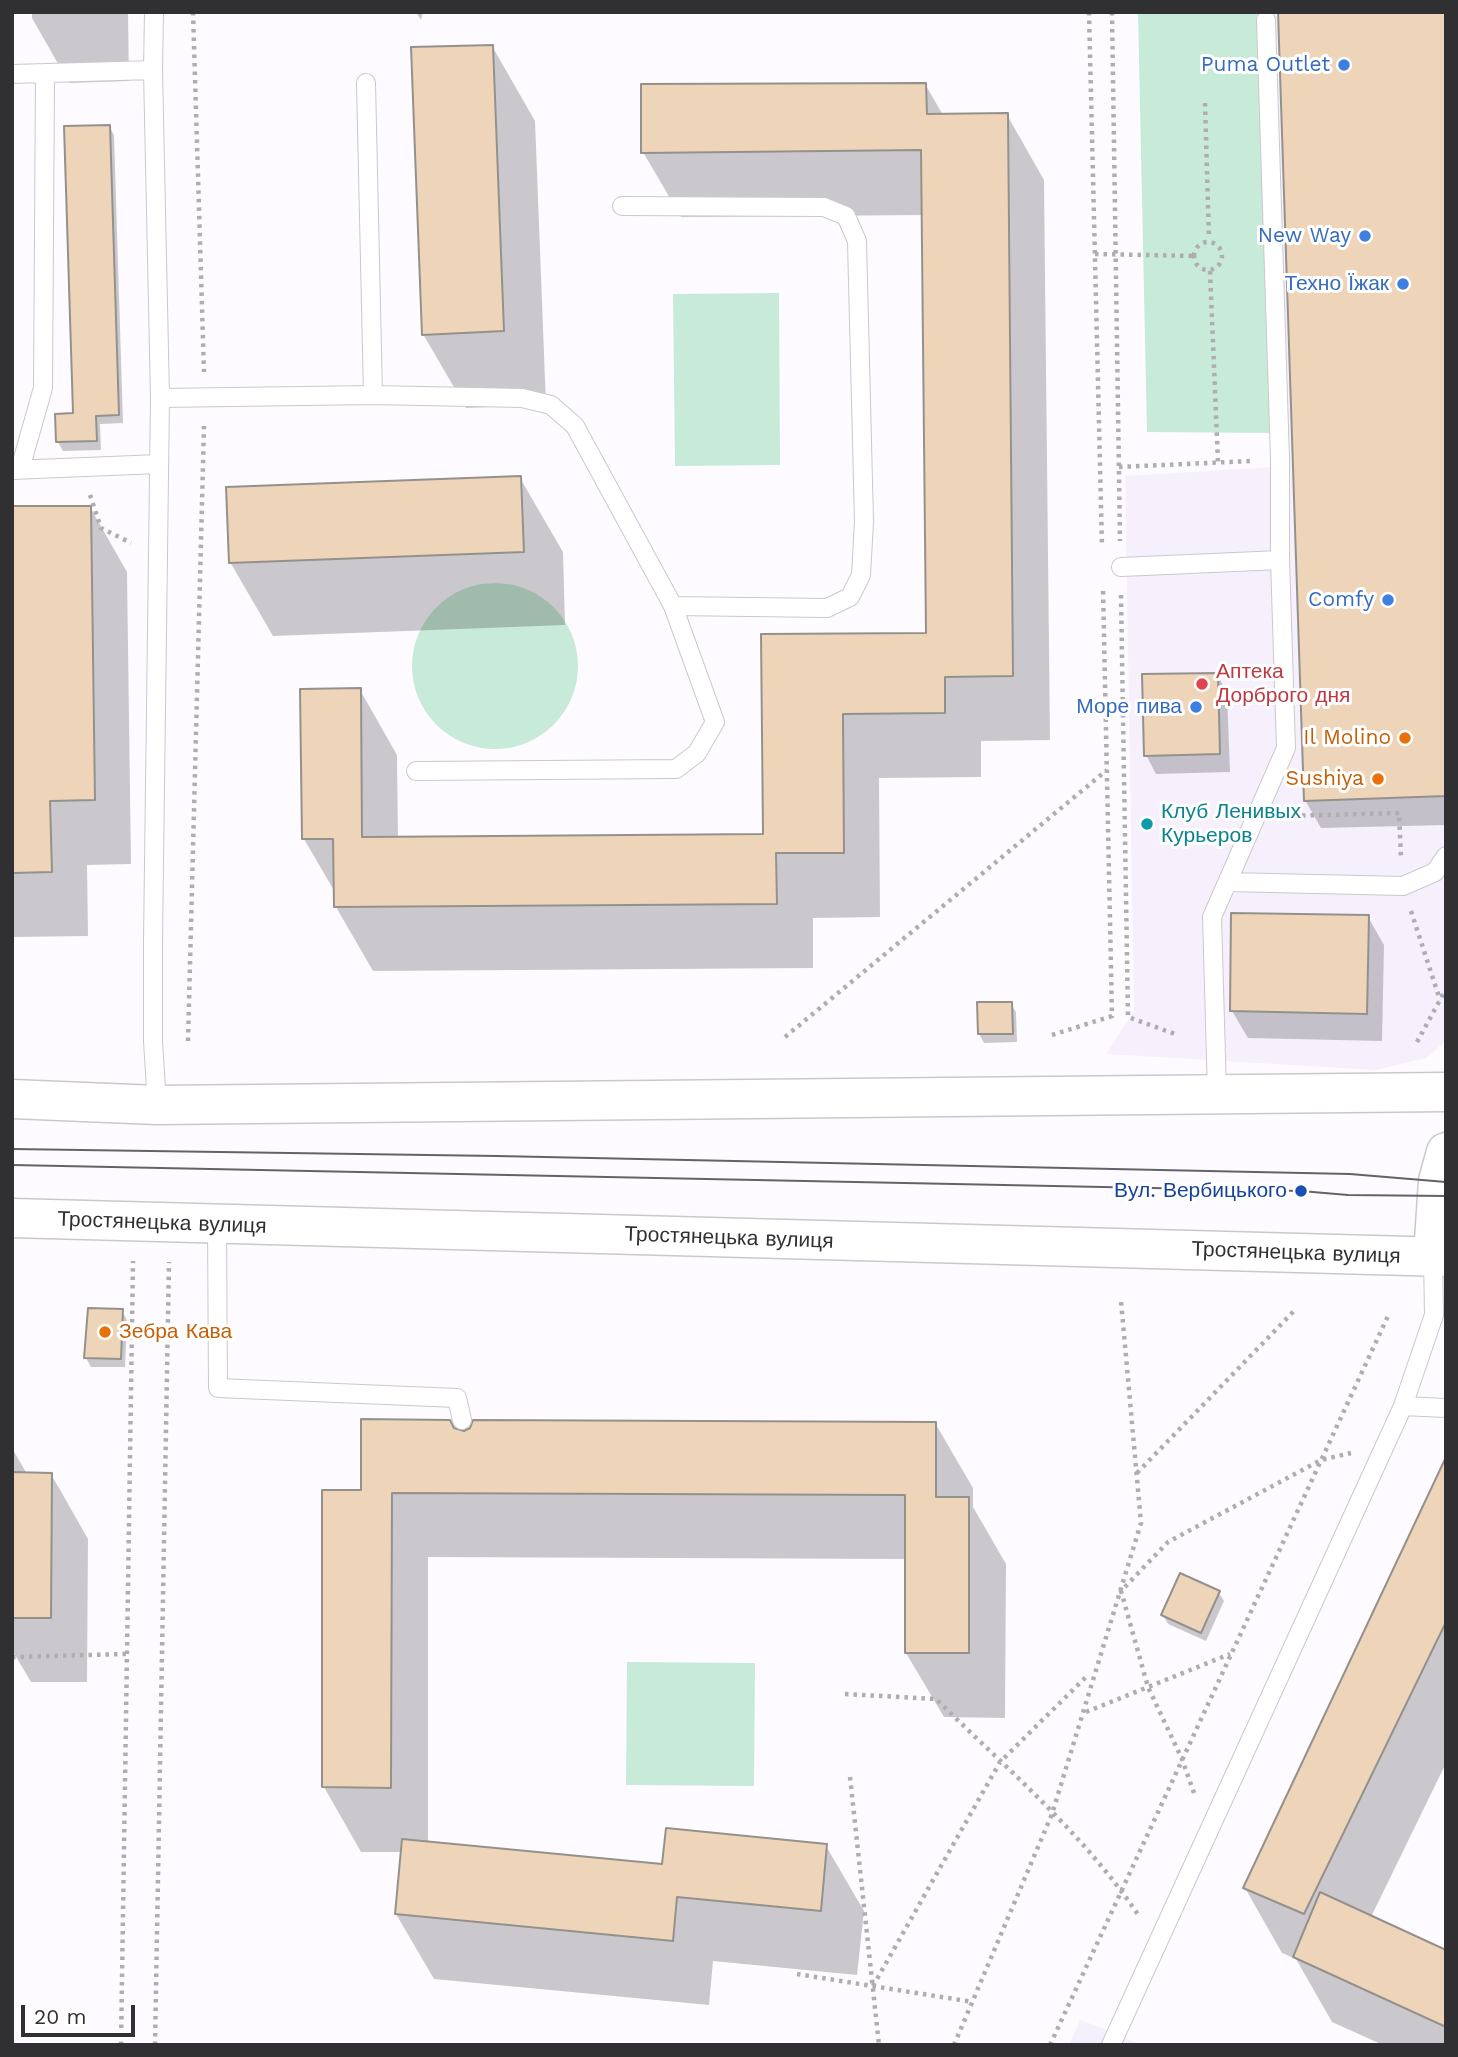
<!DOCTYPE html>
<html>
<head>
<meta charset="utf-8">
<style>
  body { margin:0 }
  #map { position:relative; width:1458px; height:2057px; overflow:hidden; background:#fdfbff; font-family:"Work Sans",sans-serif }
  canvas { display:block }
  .frame { position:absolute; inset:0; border:14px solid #302f31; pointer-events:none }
  .scale { position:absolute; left:21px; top:2005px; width:114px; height:32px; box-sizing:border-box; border:4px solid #302f31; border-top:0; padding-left:9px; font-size:21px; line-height:24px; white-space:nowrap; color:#302f31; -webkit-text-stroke:5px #fff; paint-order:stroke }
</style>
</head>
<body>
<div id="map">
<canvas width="1458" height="2057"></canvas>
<div class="frame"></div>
<div class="scale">20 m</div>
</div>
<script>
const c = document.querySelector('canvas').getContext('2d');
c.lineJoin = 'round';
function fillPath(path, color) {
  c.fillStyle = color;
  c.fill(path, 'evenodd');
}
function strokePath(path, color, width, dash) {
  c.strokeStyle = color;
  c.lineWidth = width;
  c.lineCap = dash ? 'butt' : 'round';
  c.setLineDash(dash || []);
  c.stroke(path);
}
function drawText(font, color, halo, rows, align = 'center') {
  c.font = font + ' "Work Sans",sans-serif';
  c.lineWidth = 6;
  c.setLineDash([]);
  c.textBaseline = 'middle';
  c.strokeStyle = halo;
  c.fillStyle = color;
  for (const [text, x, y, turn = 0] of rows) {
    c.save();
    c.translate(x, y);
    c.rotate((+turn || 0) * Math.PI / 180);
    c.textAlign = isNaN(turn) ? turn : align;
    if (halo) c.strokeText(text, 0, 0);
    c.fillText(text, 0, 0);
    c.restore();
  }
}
fillPath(new Path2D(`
  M 1262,12 L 1446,12 L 1446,1041 L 1426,1058 L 1376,1070 L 1106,1054 L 1134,1011 L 1125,476 L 1272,467 Z
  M 1080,2020 L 1116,2033 L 1140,2045 L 1069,2045 Z`), '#f6f0fc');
fillPath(new Path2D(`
  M 1138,12 L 1263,12 L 1273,433 L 1147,432 Z
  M 779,293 L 780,465 L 675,466 L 673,294 Z
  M412 666a83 83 0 1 1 166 0a83 83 0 1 1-166 0Z
  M 627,1662 L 755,1663 L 754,1786 L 626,1785 Z`), '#c8ead8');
fillPath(new Path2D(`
  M 32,12 L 128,12 L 129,81 L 69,83 L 32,18 Z
  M 416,12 L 423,12 L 421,20 Z
  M 1446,12 L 1446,825 L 1321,828 L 1305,800 Z
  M 492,46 L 535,121 L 546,405 L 466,408 L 423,334 Z
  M 925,84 L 943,115 L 1007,115 L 1044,180 L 1050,740 L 981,741 L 981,777 L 879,778 L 880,917 L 813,918 L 813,968 L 373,971 L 336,907 L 336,894 L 304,839 L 360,690 L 397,755 L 398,839 L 765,836 L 763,635 L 928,634 L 924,215 L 681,217 L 643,152 Z
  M 109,126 L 114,135 L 123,423 L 100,424 L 101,450 L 63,451 L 58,442 L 75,414 Z
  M 520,478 L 563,552 L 565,625 L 273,636 L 230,562 Z
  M 90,507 L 127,572 L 131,864 L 87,865 L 88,936 L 12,937 L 12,803 Z
  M 1217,674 L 1227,693 L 1230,772 L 1156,774 L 1146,755 Z
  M 1368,917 L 1384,945 L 1382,1041 L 1248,1038 L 1232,1011 Z
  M 1011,1004 L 1016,1012 L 1017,1042 L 984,1043 L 979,1034 Z
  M 122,1311 L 127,1320 L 125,1367 L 91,1367 L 86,1358 Z
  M 935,1423 L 973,1488 L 973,1507 L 1006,1564 L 1005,1718 L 944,1717 L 906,1653 L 907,1559 L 428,1557 L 428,1843 L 664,1866 L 826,1846 L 864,1911 L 857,1975 L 713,1961 L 709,2005 L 434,1979 L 396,1914 L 402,1852 L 361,1852 L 324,1787 L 363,1492 L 454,1430 L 464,1433 Z
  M 12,1448 L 27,1474 L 51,1474 L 88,1539 L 87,1682 L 31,1682 L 12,1650 Z
  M 1446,1509 L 1446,1763 L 1371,1917 L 1446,1952 L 1446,2045 L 1383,2045 L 1332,2022 L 1296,1959 L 1282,1953 L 1245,1888 Z
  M 1219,1593 L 1224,1601 L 1206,1641 L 1168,1624 L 1163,1615 Z`), '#0003');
const building = new Path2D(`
  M 1278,12 L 1446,12 L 1446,796 L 1304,801 Z
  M 493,45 L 504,331 L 422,335 L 411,47 Z
  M 926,83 L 927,114 L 1008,113 L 1013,676 L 945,677 L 945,713 L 843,714 L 844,853 L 776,853 L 777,904 L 334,907 L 333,839 L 302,839 L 300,689 L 361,688 L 362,837 L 763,834 L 761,634 L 926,633 L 921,150 L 641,153 L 641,84 Z
  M 110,125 L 119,415 L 96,416 L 97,441 L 56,442 L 55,414 L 73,413 L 64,126 Z
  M 521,476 L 524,552 L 229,563 L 226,487 Z
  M 12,506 L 91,506 L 95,800 L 50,801 L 52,872 L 12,873 Z
  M 1218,673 L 1220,754 L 1144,756 L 1142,674 Z
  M 1231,913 L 1369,915 L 1367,1014 L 1230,1011 Z
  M 977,1002 L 1012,1002 L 1013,1034 L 978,1034 Z
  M 88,1308 L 123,1309 L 121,1359 L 84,1358 Z
  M 361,1419 L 450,1420 L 454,1428 L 464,1431 L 470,1428 L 473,1420 L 936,1422 L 936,1497 L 969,1497 L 969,1653 L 905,1653 L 905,1495 L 392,1493 L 391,1788 L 322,1787 L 322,1490 L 361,1490 Z
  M 1446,1457 L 1446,1622 L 1304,1914 L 1243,1888 Z
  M 12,1472 L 52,1473 L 51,1618 L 12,1618 Z
  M 1180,1573 L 1220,1591 L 1201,1633 L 1161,1615 Z
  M 666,1828 L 827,1844 L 821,1911 L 677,1897 L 673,1941 L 395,1914 L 402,1839 L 662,1864 Z
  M 1320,1892 L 1446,1950 L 1446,2027 L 1293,1957 Z`);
fillPath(building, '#eed5ba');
strokePath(building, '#94918d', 2);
const lane = new Path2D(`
  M 154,12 L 153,70 L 160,398 L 153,941 L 153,1041 L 157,1105
  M 12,74 L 153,70
  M 366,83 L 373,395
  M 160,398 L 373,395 L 522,398 L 551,405 L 575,426 L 673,606 L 827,608 L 850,597 L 861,575 L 864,522 L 857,241 L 846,216 L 824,207 L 622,206
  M 20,469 L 43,388 L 45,75
  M 12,470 L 159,464
  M 1121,567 L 1280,560
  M 416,771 L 676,769 L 697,753 L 715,722 L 673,606
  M 1228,882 L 1403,886 L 1435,872 L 1446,856
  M 1217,1093 L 1212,917 L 1286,748 L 1280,560 L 1280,459 L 1266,20
  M 217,1224 L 218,1388 L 457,1398 L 462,1420
  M 1403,1406 L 1446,1408
  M 1111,2045 L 1403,1406 L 1434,1315 L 1433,1256`);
const secondary = new Path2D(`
  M 12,1099 L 157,1105 L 1446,1092
  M 12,1218 L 1446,1257
  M 1433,1256 L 1438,1181 L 1446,1152`);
strokePath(lane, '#cac8cd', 20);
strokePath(secondary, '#cac8cd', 41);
strokePath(new Path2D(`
  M 193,12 L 204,372
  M 1089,12 L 1102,547
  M 1112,12 L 1120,541
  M 1205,103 L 1209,239
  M1194 256a14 14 0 1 1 28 0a14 14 0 1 1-28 0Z
  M 1095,254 L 1195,256
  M 1210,271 L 1218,462
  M 1119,467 L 1251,461
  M 90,495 L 101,528 L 131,543
  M 1121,595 L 1128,1017 L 1175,1034
  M 1285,816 L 1399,813 L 1401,858
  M 1411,911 L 1440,1000
  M 1052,1035 L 1112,1016 L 1103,587
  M 785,1037 L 1107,770
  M 188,1041 L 204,426
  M 1417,1042 L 1446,989
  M 1137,1473 L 1294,1311
  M 12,1657 L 127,1654
  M 845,1694 L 936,1699 C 1006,1768 1084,1834 1139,1916
  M 1086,1712 L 1230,1654
  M 850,1777 L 879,2045
  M 1194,1793 L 1182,1759 L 1148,1687 L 1121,1591 L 1168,1542 L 1321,1460 L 1351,1453
  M 797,1974 L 973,2002
  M 873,1986 L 1000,1762 L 1087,1676
  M 121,2045 L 133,1261
  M 155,2045 L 169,1262
  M 954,2045 L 1052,1814 L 1141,1523 L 1121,1301
  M 1050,2045 L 1388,1316`), '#aeadb0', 4.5, [3.5, 5]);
strokePath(lane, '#fff', 18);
strokePath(secondary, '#fff', 38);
strokePath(new Path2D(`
  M 12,1149 L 497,1156 L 1350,1174 L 1446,1182
  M 12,1165 L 1301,1191 L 1348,1195 L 1446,1196`), '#636265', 2);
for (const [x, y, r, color] of [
  [1344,65,7,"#3f7fe0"],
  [1365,236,7,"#3f7fe0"],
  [1403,284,7,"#3f7fe0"],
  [1388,600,7,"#3f7fe0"],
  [1202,684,7,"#e0444e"],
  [1196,707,7,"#3f7fe0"],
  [1405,738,7,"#e8710a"],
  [1378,779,7,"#e8710a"],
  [1147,824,7,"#0f9aa8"],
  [1301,1191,7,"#1a4fb4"],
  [105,1332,7,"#e8710a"]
]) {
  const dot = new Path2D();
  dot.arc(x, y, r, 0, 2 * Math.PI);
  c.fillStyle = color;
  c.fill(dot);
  strokePath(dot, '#fff', 2.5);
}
drawText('21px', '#366cbe', '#fff', [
  ["Puma Outlet",1330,65],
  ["New Way",1351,236],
  ["Техно Їжак",1389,284],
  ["Comfy",1374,600],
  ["Море пива",1182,707]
], 'right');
drawText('21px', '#be3a42', '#fff', [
  ["Аптека",1216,672],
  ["Дорброго дня",1216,696]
], 'left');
drawText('21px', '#c56008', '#fff', [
  ["Il Molino",1391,738],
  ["Sushiya",1364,779],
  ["Зебра Кава",119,1332,"left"]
], 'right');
drawText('21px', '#0d838f', '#fff', [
  ["Клуб Ленивых",1161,812],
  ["Курьеров",1161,836]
], 'left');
drawText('21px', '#164399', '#fff', [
  ["Вул. Вербицького",1287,1191]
], 'right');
drawText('21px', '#302f31', '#fff', [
  ["Тростянецька вулиця",162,1223,2],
  ["Тростянецька вулиця",729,1238,2],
  ["Тростянецька вулиця",1296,1253,2]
]);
</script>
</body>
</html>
